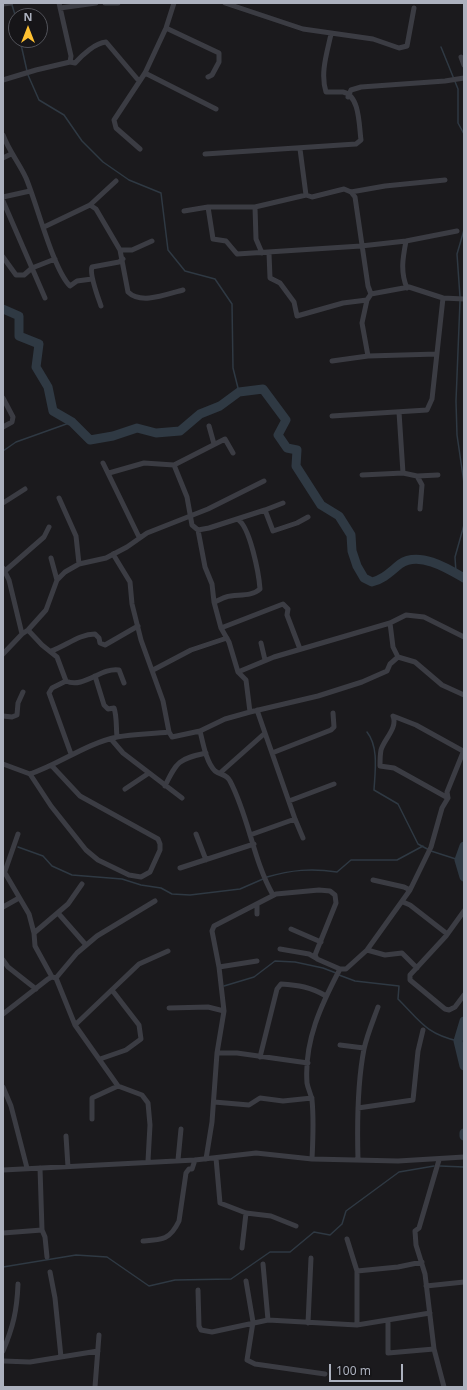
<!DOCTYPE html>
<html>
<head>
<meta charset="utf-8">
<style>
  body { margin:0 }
  #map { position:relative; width:467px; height:1390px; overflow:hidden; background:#1b1a1d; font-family:"Noto Sans",sans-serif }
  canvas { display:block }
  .frame { position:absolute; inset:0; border:4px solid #acb1be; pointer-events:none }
  .north { position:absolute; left:8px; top:8px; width:40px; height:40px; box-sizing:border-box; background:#161518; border:1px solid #52535a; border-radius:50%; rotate:0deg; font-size:11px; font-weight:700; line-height:16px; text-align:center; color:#acb1be }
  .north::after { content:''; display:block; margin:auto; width:14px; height:18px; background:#ffc131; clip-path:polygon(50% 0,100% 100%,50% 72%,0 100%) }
  .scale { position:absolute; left:329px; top:1364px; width:74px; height:18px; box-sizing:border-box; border:2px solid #acb1be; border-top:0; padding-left:5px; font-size:12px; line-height:14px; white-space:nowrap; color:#acb1be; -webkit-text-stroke:3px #161518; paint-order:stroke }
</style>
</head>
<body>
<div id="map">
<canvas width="467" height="1390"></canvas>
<div class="frame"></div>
<div class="north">N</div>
<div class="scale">100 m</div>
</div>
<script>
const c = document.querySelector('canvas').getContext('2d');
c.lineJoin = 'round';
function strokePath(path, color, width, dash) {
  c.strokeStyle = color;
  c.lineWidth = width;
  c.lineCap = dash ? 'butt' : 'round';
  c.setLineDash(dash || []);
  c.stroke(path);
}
strokePath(new Path2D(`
  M 12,5 L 16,18
  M 20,40 L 27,71
  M 441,47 L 458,89 L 458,123 L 464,134
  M 28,75 L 39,100 L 64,115 L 82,141 L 103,162 L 129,180 L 161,193 L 168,250 L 185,271 L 215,279 L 232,304 L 233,368 L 239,392
  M 460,297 L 457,254 L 464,230
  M 460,301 L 456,401 L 457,435 L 464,483
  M 3,451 L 16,442 L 72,422
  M 456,573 L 455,557 L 464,525
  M 367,732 C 379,747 375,772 374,790 L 398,804 L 418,844 L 431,851 L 459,860
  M 18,847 L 43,856 L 52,866 L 72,875 L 122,879 L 141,885 L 161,888 L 172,894 L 190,895 L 240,889 L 263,879
  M 267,877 C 291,870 311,868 337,872 L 351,860 L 397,860 L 423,846
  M 339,975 L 355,981 L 399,986 L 398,999 C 420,1021 426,1034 458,1041
  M 224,986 L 254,977 L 275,961 L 295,962 L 323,968 L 336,973
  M 440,1166 L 464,1167
  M 3,1267 L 76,1255 L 107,1257 L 149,1286 L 175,1280 L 231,1279 L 270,1252 L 290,1252 L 314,1232 L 330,1235 L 342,1224 L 346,1211 L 399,1172 L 434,1166`), '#2f3943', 1.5);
strokePath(new Path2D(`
  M 3,309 L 19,316 L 19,336 L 39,344 L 36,367 L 48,387 L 53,411 L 72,422 L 90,440 L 113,436 L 137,428 L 156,433 L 180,431 L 200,414 L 220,406 L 239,392 L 263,389 L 286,420 L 278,435 L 287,448 L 297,450 L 296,466 L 321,505 L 339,516 L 351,535 L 352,551 L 357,566 L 364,578 L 372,582 C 384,579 390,572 400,564 C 419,551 447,568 464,578
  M 464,846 L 459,860 L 464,877
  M 464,1021 L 458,1041 L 464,1066
  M 464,1133 L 464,1136`), '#2f3943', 9);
strokePath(new Path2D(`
  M 105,3 L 118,3
  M 225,3 L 303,29 L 373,39 L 399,48 L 407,46 L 414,8
  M 3,4 L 11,3
  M 60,8 L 96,3
  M 166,28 L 219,53 L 219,62 L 212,75 L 208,77
  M 461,57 L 464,65
  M 70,62 L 75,63 C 82,55 95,43 106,42 L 139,81
  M 145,73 L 216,109
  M 3,80 L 36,70 L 70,62 L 71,56 L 59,3
  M 348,97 L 351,90 L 361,87 L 445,81 L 464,78
  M 3,135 C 9,151 19,163 26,178 C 37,204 53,269 70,286 L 77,281 L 92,279
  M 140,149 L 116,128 L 114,120 L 145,73 L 166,28 L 174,3
  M 300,149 L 306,195
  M 205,154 L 356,144 L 361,140 C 359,127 360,95 343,92 C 338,92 332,92 326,92 C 320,73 327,53 331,34
  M 3,158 L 11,154
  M 351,192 L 355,197 L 368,286 L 371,294
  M 3,197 L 30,191
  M 3,201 L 45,298
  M 90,205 L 96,209 L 120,250 L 128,292 C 141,305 167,294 183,290
  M 208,207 L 213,239 L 226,241 L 237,254 L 361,246 L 406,241 L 457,231
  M 255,207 L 256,239 L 262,253
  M 184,211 L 208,207 L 255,207 L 306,195 L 312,197 L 344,189 L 351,192 L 385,186 L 445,180
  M 44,227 L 90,205 L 116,181
  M 406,241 C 403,257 400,272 407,288
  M 120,250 L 132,250 L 152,241
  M 269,253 L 270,278 L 280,283 L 294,302 L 297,316 L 343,303 L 367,300 L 371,294 L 409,287 L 443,298 L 464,299
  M 3,257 L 16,275 L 24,275 L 32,268 L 55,259
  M 367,300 L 362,323 L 368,356
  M 101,306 C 98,297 89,274 92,267 L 119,262 L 123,259
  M 332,361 L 368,356 L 437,354
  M 3,398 L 13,417 L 12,422 L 3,427
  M 399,412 L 403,473 L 417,476 L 422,485 L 420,509
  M 332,416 L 427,410 L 432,399 L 443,298
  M 209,426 L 214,444
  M 103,463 L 139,537
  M 174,465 L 225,439 L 233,453
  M 109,473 L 144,463 L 174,465 L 187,497 L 192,525 L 198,530 L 209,528 L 265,510 L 273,531 L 297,523 L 308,517
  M 362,475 L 403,473
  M 417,476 L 438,475
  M 59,498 L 76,536 L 79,564
  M 3,503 L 25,489
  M 265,510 L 283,503
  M 198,530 L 205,567 L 212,584 L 214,602 L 221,628 L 229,642 L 238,672 L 246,680 L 250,712
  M 113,554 L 130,582 L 132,604 L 141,640 L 163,701 L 169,732
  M 51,558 L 57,580
  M 3,568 L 9,580 L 22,634
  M 5,571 L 44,537 L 49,527
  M 214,602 C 218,601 222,598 226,597 C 236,594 252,597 260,589 C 259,575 250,525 237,519
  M 390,623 L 393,647 L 398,657
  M 221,628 L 283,604 L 288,609 L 287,615 L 300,649
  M 28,630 L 42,645 L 57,657 L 66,681 C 84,689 101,667 119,670 L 124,683
  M 261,643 L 265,660
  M 51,651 C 66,646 79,634 95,634 L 99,638 L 100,643 L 105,645 L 138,626
  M 3,654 L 22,634 L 28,630 L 46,610 L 57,580 L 65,572 L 79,564 L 106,558 L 127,547 L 147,533 L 208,509 L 264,481
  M 153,670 L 191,650 L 227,638
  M 238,672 L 274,657 L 390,623 L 406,615 L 424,617 L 464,637
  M 95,676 L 104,705 L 108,709 L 114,708 C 117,716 116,728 117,737
  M 66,681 L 52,688 L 49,693 L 71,754
  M 3,716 L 12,717 L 17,715 L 18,703 L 23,692
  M 200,731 C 203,743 206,762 215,771 C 220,775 227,774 230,781 C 249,817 253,860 273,895
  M 265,733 L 295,819 L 303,838
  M 111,739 L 123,753 L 182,798
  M 272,753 L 331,730 L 334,727 L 333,713
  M 3,764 L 30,774 C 60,764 85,744 117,737 C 134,734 152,734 169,732 L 172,737 L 200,731 L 225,719 L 250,712 L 318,696 L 362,682 L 387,671 L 390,664 L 398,657 L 415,662 L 442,685 L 464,695
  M 220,773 L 265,733 L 257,710
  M 30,774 L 51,806 L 86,850 L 98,860 L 129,875 L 141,877 L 150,872 L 160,850 L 160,844 L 158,839 L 80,796 L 52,766
  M 165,786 C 177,761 179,759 206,753
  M 125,789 L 149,773
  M 448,798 L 394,768 L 380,766 C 380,761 380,755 381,750 C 384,739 398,728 393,716 L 416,725 L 463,751
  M 289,801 L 334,784
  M 196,834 L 206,860
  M 250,835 L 295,819
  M 180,868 L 254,844
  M 5,873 L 29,914 L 34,933 L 35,946 L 52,977
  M 4,874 L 18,834
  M 373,880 L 404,887 L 410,890
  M 403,902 L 410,905 L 446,933
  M 257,904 L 257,914
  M 3,907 L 19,898
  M 464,911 L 446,936 L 410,975 L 410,980 L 445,1009 L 449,1010 L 455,1007 L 464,995
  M 58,913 L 86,945
  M 291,929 L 321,942
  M 34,933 L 68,904 L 82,884
  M 280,949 L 309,954 L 316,958
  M 367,950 L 385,955 L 402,953 L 417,968
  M 3,960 L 8,967 L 36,989
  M 219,967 L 257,961
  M 56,978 L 75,1025 L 118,1086 L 142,1095 L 148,1103 L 150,1125 L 148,1161
  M 169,1008 L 208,1007 L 224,1011
  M 3,1014 L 48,979 L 52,977 L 56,978 L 77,953 L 97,936 L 155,901
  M 75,1025 L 139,964 L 168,951
  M 340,1045 L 364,1048
  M 217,1053 L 237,1053 L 308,1063
  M 260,1057 L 277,989 L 281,984 C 298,985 311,987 326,996
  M 100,1059 L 126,1050 L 141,1039 L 139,1025 L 112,990
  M 3,1087 L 11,1106 L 27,1168
  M 214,1102 L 249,1105 L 260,1098 L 283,1101 L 312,1098
  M 358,1108 L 413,1100 L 418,1051 L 423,1030
  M 92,1119 L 92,1098 L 118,1086
  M 66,1136 L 68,1167
  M 216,1158 L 220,1203 L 246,1213 L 271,1216 L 296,1226
  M 206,1159 L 212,1122 L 217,1053 L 224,1011 L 219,967 L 212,931 L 214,926 L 276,894 L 319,890 L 330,891 L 335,895 L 336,903 L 315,955 L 317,959 L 340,969
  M 312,1159 C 313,1139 314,1120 312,1100 C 311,1094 308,1089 307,1083 C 304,1041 321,1005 340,969 L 346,969 L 367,950 L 410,890 L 431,847 L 442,808 L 448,798 L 447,792 L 464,750
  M 178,1160 L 181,1129
  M 358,1160 C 357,1124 357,1085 364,1049 C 367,1035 373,1021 378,1007
  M 439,1160 L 419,1228 L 415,1231 L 416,1245 L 425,1274 L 434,1349 L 444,1387
  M 40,1168 L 42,1230 L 45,1237 L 47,1257
  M 3,1170 L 195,1160 L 256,1153 L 312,1159 L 398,1161 L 464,1157
  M 3,1233 L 42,1230
  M 347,1239 L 357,1271 L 357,1325
  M 143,1241 C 162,1240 170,1240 179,1221 L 186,1173 L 189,1169 L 192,1169 L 195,1160
  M 242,1248 L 246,1213
  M 263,1264 L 268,1320
  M 357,1271 L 398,1267 L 422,1262
  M 50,1272 L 55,1298 L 61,1357
  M 246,1281 L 253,1322 L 247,1360 L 255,1364 L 325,1374
  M 426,1286 L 464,1282
  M 198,1290 L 199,1326 L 201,1330 L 212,1332 L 268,1320 L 357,1325 L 430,1313
  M 388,1320 L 388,1353 L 434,1349
  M 308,1323 L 311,1258
  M 3,1351 C 13,1327 17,1311 18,1284
  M 3,1361 L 30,1362 L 98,1351
  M 95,1387 L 99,1335`), '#3b3c43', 5);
</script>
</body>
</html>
